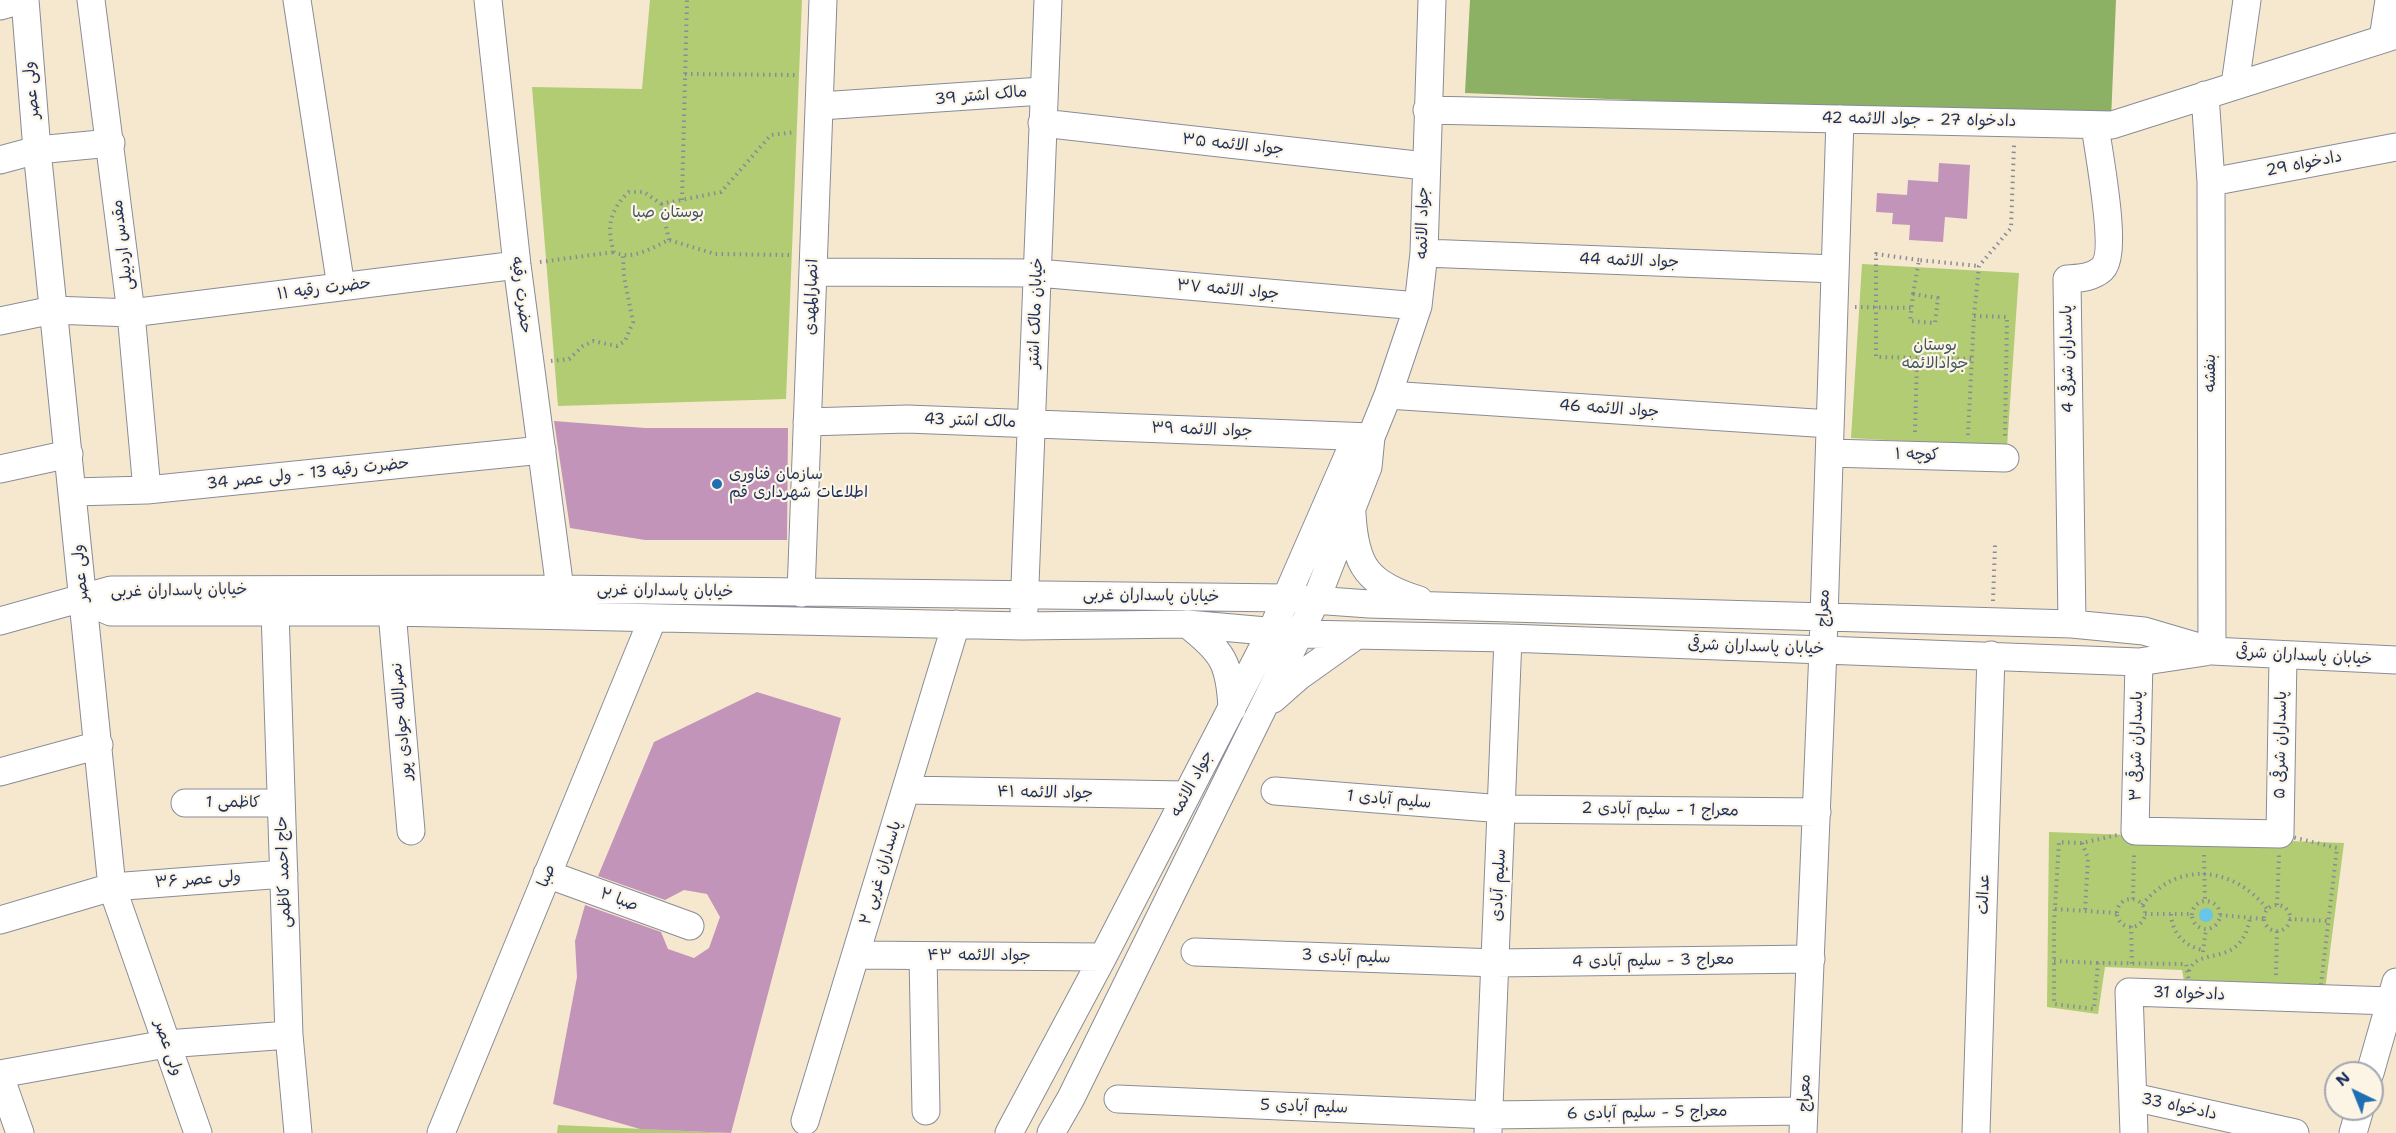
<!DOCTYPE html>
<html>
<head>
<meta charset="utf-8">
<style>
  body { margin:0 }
  #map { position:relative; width:2396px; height:1133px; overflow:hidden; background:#f6e8cf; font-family:"Shantell Sans",sans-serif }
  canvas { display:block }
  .north { position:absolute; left:2324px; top:1061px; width:60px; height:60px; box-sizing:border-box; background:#fcf5e5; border:2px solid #a2a6af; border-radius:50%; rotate:317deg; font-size:16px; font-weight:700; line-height:24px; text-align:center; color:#1b2f5e }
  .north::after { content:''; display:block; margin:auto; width:21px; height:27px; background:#1f6fb2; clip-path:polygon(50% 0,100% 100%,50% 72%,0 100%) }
</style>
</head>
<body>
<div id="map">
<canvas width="2396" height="1133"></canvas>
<div class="north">N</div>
</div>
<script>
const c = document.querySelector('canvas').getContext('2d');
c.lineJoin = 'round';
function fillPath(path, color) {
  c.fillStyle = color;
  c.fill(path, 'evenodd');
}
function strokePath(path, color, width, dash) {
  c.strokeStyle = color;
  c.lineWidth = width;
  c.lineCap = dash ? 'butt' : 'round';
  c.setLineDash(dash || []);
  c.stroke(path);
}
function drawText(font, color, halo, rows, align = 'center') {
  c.font = font + ' "Shantell Sans","Playpen Sans Arabic",sans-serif';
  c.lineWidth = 4.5;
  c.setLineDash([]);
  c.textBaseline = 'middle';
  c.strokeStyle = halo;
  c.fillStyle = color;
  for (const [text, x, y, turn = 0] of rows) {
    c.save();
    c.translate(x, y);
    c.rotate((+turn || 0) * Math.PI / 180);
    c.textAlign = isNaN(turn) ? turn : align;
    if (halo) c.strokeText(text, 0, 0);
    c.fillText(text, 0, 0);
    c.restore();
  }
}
fillPath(new Path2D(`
  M 650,0 L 802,0 L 786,399 L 558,406 L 532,87 L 642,89 Z
  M 1862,264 L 2019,273 L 2007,447 L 1851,438 Z
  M 2049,832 L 2344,843 L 2324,998 L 2186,992 L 2182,970 L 2105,967 L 2098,1014 L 2047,1007 Z
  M 558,1125 L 729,1133 L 557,1133 Z`), '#b1cc72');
fillPath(new Path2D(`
  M 1470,0 L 2116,0 L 2111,120 L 1465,93 Z`), '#8cb064');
fillPath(new Path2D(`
  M2199 915a7 7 0 1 1 14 0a7 7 0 1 1-14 0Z`), '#69c5e7');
fillPath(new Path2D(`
  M 1939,163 L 1970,165 L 1967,219 L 1945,217 L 1943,242 L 1909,240 L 1910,225 L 1892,224 L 1893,213 L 1876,212 L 1877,193 L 1907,195 L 1908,180 L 1938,182 Z
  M 554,421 L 645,428 L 788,428 L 787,540 L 645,540 L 570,528 Z
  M 757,692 L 841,718 L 731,1133 L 640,1129 L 553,1104 L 577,977 L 575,941 L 585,905 L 661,932 L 668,949 L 694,958 L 709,948 L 720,917 L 707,894 L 684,890 L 665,900 L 598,876 L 654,742 Z`), '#c394b9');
const minor = new Path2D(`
  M 25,0 L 37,150 L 112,887 L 198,1133
  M 91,0 L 131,313 L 147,490
  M 297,0 L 341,287
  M 488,0 L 517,265 L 560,589
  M 0,6 L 22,0
  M 2383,39 L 2389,0
  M 2235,85 L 2247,0
  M 2205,95 L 2211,182 L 2212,651
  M 820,106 L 1042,91
  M 1427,110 L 2112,125 L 2396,35
  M 1042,123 L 1425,166
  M 0,160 L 37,150 L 111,143
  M 2211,182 L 2396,147
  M 1424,253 L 1835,269
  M 813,272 L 1038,273 L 1418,306
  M 0,321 L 53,310 L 131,313 L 517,265
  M 1388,395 L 1830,424
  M 807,422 L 907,419 L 1371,437
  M 1830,453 L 2005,458
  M 0,469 L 69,454
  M 73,492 L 147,490 L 542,450
  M 1352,514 C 1355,566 1367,584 1419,600
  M 801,593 L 823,0
  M 83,600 L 111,612 L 392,612 L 1022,626 L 1187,624 L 1300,634 L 1508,638 L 2139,662 L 2205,652
  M 1024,610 L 1048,0
  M 275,611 L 289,1035 L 298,1133
  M 392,612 L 411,831
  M 0,621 L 111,590 L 560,589 L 1286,598 L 1369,604 L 2072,624 L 2144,631 L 2212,651 L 2396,660
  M 1187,624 C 1223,652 1230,663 1232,709
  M 2072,624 L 2067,279 C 2079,278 2092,278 2102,269 C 2119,253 2098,151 2095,125
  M 2139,662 L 2135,831 L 2280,834 L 2283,656
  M 1273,699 L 1298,677 L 1357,635
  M 0,772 L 99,745
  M 906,790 L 1185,795
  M 1275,791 L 1503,809 L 1817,812
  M 185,803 L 281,803
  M 547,874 L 690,926
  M 0,920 L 112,887 L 284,874
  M 1195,952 L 1496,963 L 1811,959
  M 856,955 L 1103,957
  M 923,956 L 926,1111
  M 2370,1073 L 2396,982
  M 0,1074 L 166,1044 L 289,1035
  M 0,1076 L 20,1133
  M 2133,1097 L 2295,1133
  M 1118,1099 L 1489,1115 L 1804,1111
  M 805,1121 L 956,624
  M 1488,1132 L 1508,638
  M 441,1133 L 653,618
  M 1009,1133 L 1103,957 L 1272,630 L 1348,456 L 1371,437
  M 1051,1133 L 1071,1098 L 1316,600 L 1368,467 L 1371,437 L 1388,395 L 1418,306 L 1424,253 L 1432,0
  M 1803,1133 L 1823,649 L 1840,119
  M 1976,1133 L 1991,655
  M 2134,1133 L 2129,992 L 2390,1001
  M 2353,1133 L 2360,1109`);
strokePath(minor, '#888c96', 29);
strokePath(new Path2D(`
  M 685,74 L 799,75
  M 682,200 L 687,0
  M 661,204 L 721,192 L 771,135 L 795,132
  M 669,240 L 661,204 L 644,192 L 629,192 C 610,209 606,228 614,252 C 633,261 651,248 669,240 L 715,254 L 791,255
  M 1919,260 L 1876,254 L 1876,357 L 1972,359
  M 540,262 L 614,252
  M 1913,294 L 1938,298 L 1935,323 L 1910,321 Z
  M 1913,294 L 1919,260 L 1979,266
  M 1855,307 L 1912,308
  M 1974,316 L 2007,317 L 2005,436
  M 551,361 L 569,359 L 583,346 L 593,341 L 617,346 L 625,341 L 633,322 L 624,277 L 623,256
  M 1915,432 L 1917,358
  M 1968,435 L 1974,316 L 1979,266 L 2011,228 L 2014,145
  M 1993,601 L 1995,545
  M 2135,831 L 2204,845 L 2280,834 L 2337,848 L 2320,993 L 2190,988 L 2186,964 L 2098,963 L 2094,1009 L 2054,1004 L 2054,923 L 2059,842 L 2082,843 Z
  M 2082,843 L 2088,858 L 2085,911
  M 2204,855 L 2205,901
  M 2133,899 L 2134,852
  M2117 913a14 14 0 1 1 28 0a14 14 0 1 1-28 0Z
  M2192 915a14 14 0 1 1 28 0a14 14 0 1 1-28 0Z
  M 2142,905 C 2177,860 2234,866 2268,910
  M 2277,905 L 2279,855
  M2264 918a13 13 0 1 1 26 0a13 13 0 1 1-26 0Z
  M 2055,909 L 2118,913
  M 2145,914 L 2192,914
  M 2171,914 C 2172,933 2184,946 2203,950
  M 2220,915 L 2264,919
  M 2289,919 L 2328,921
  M 2131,926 L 2132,965
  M 2203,952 L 2206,929
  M 2054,961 L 2098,963
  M 2189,971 C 2198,945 2241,970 2250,918
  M 2276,975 L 2277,930`), '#888c96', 4, [1.5, 4.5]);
strokePath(minor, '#fff', 27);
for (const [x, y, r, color] of [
  [717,484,6,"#1f6fb2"]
]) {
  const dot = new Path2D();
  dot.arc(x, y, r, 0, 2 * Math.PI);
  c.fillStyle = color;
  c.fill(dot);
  strokePath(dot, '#fcf5e5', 2);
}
drawText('16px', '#1b2f5e', '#fcf5e5', [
  ["ولی عصر",32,90,-95],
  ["مالک اشتر 39",981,96,-5],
  ["دادخواه 27 - جواد الائمه 42",1919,120,1],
  ["جواد الائمه ۳۵",1233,145,6],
  ["دادخواه 29",2304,164,-11],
  ["جواد الائمه",1423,223,-89],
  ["مقدس اردبیلی",123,245,-97],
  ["جواد الائمه 44",1629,261,2],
  ["حضرت رقیه ۱۱",324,289,-7],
  ["جواد الائمه ۳۷",1228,290,5],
  ["حضرت رقیه",521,295,83],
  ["انصارالمهدی",812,297,-88],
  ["خیابان مالک اشتر",1036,313,-88],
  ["پاسداران شرقی 4",2068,359,-91],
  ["بنفشه",2211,373,-90],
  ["جواد الائمه 46",1609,409,4],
  ["مالک اشتر 43",970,421,2],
  ["جواد الائمه ۳۹",1202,430,2],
  ["کوچه ۱",1917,455,1],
  ["حضرت رقیه 13 - ولی عصر 34",308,474,-6],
  ["ولی عصر",81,573,-95],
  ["خیابان پاسداران غربی",179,591,-1],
  ["خیابان پاسداران غربی",665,591,1],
  ["خیابان پاسداران غربی",1151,596,1],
  ["معراج",1824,608,-88],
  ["خیابان پاسداران شرقی",1756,647,2],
  ["خیابان پاسداران شرقی",2304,656,3],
  ["نصرالله جوادی پور",402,721,-95],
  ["پاسداران شرقی ۵",2281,745,-89],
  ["پاسداران شرقی ۳",2137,746,-89],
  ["جواد الائمه",1192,784,-62],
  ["جواد الائمه ۴۱",1045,793,1],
  ["سلیم آبادی 1",1389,800,5],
  ["کاظمی 1",233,803],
  ["معراج 1 - سلیم آبادی 2",1660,810,1],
  ["حاج احمد کاظمی",284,872,-92],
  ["پاسداران غربی ۲",881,873,-73],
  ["صبا",547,876,-68],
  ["ولی عصر ۳۶",198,880,-4],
  ["سلیم آبادی",1499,885,-87],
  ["عدالت",1984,894,-88],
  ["صبا ۲",619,900,20],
  ["جواد الائمه ۴۳",979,956],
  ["سلیم آبادی 3",1346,957,2],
  ["معراج 3 - سلیم آبادی 4",1653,961,-1],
  ["دادخواه 31",2189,994,2],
  ["ولی عصر",168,1048,71],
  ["معراج",1805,1093,-88],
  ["سلیم آبادی 5",1304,1107,2],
  ["دادخواه 33",2179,1107,12],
  ["معراج 5 - سلیم آبادی 6",1647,1113,-1]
]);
drawText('16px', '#405663', '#fcf5e5', [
  ["بوستان صبا",668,213],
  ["بوستان",1935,346],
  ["جوادالائمه",1935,364]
]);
drawText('16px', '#1b2f5e', '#fcf5e5', [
  ["سازمان فناوری",729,475],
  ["اطلاعات شهرداری قم",729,493]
], 'left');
</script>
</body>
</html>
